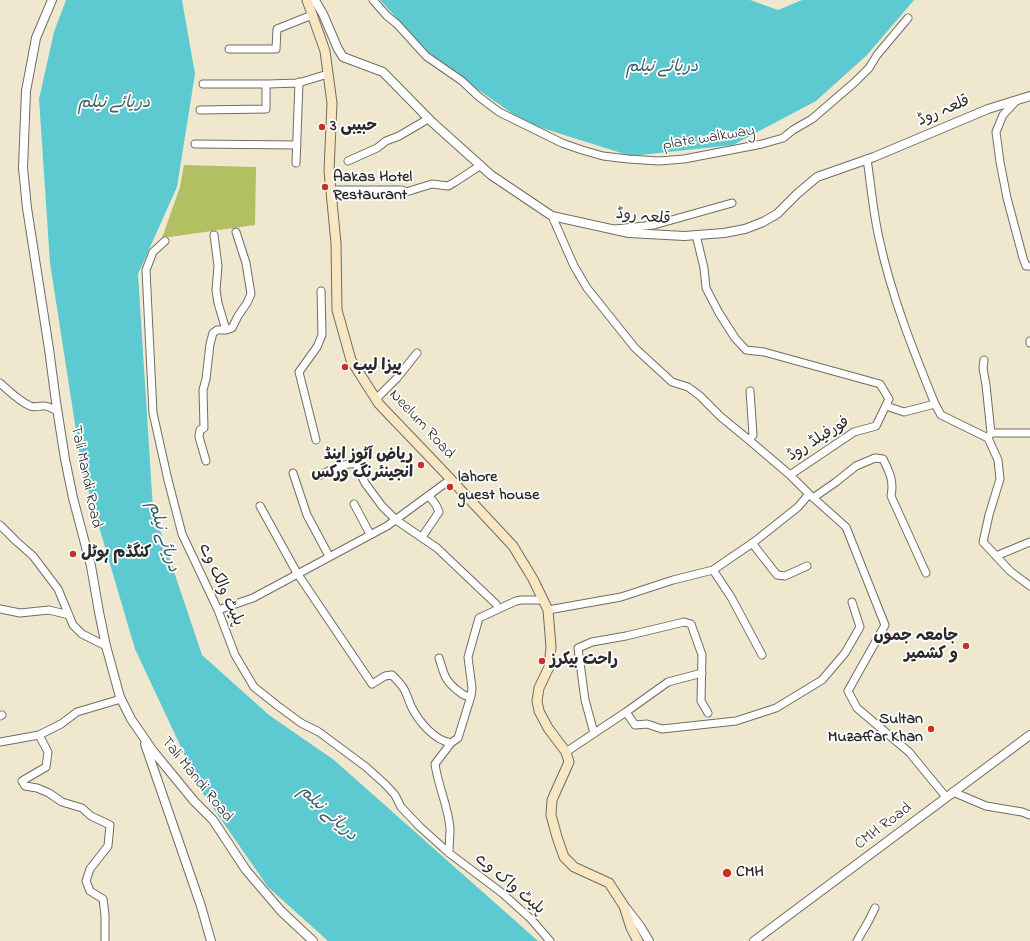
<!DOCTYPE html>
<html>
<head>
<meta charset="utf-8">
<style>
  body { margin:0 }
  canvas { display:block; background:#f0e8ce }
</style>
</head>
<body>
<canvas width="1030" height="941"></canvas>
<script>
const c = document.querySelector('canvas').getContext('2d');
c.lineJoin = 'round';
function fillPath(path, color) {
  c.fillStyle = color;
  c.fill(path, 'evenodd');
}
function strokePath(path, color, width, dash) {
  c.strokeStyle = color;
  c.lineWidth = width;
  c.lineCap = dash ? 'butt' : 'round';
  c.setLineDash(dash || []);
  c.stroke(path);
}
function drawText(font, color, halo, rows, align = 'center') {
  c.font = font + ' "Indie Flower","Playpen Sans Arabic",sans-serif';
  c.lineWidth = 3.5;
  c.setLineDash([]);
  c.textBaseline = 'middle';
  c.strokeStyle = halo;
  c.fillStyle = color;
  for (const [text, x, y, turn = 0] of rows) {
    c.save();
    c.translate(x, y);
    c.rotate((+turn || 0) * Math.PI / 180);
    c.textAlign = isNaN(turn) ? turn : align;
    if (halo) c.strokeText(text, 0, 0);
    c.fillText(text, 0, 0);
    c.restore();
  }
}
fillPath(new Path2D(`
  M 184,165 L 256,167 L 255,225 L 162,238 L 180,187 Z`), '#b2c063');
fillPath(new Path2D(`
  M 66,0 L 182,0 L 195,74 L 177,187 L 138,274 L 153,509 L 202,655 L 269,715 L 334,760 L 538,941 L 328,941 L 268,887 L 202,792 L 135,649 L 82,469 L 50,263 L 39,99 L 54,32 Z
  M 380,0 L 750,0 L 778,10 L 802,0 L 914,0 L 867,55 L 816,101 L 733,145 L 631,156 L 526,123 L 434,59 Z`), '#5dcad1');
const minor = new Path2D(`
  M 373,0 L 387,16 L 397,24 L 426,56 L 462,81 L 478,96 L 499,112 L 562,143 L 582,150 L 603,156 L 628,159 L 659,161 L 684,159 L 762,144 L 783,138 L 793,130 L 812,119 L 855,82 L 869,68 L 877,55 L 908,18
  M 229,49 L 276,49 L 277,29 L 312,15
  M 203,84 L 269,84 L 298,83 L 328,74
  M 1017,100 L 1003,115 L 996,132 L 1000,162 L 1007,198 L 1023,258 L 1026,266 L 1030,266
  M 200,110 L 266,109 L 266,84
  M 195,144 L 297,145
  M 867,159 C 871,185 873,212 879,238 C 891,295 913,350 935,404
  M 348,161 L 377,148 L 386,141 L 399,136 L 428,119
  M 296,163 L 299,82
  M 331,190 L 402,190 L 406,192 L 432,184 L 448,186 L 455,182 L 481,165
  M 552,216 L 574,266 L 587,288 L 635,348 L 672,382 L 688,387 L 700,396 L 721,417 L 749,440
  M 615,229 L 654,225 L 732,203
  M 214,235 L 218,266 L 216,290 L 218,303 L 226,330
  M 165,241 L 153,252 L 146,270 L 153,413 L 168,480 L 182,534 L 218,610 L 235,655 L 254,687 L 278,706 L 301,723 L 319,732 L 366,767 L 385,784 L 395,795 L 401,807 L 420,827 L 449,853 L 502,893 L 531,919 L 550,941
  M 1030,341 L 1030,343
  M 984,360 L 983,368 L 986,385 L 991,433
  M 0,383 C 9,391 19,401 30,406 C 35,408 38,406 42,406 C 47,405 53,409 57,411
  M 750,391 L 753,435 L 749,440 L 790,475
  M 376,399 L 397,378 L 417,353
  M 886,406 L 904,412 L 935,404 L 941,415 L 988,438
  M 989,436 L 991,433 L 1030,433
  M 988,438 L 998,460 L 1000,479 L 989,515 L 983,542 L 1010,571 L 1030,586
  M 316,440 L 299,372 L 317,347 L 322,335 L 321,291
  M 206,461 L 199,437 L 200,430 L 204,428 L 203,390 L 206,379 L 210,344 L 213,333 L 217,330 L 226,330 L 232,328 L 238,316 L 247,303 L 251,294 L 246,263 L 236,232
  M 293,473 L 307,515 L 329,556
  M 316,477 C 328,472 343,462 356,464 L 365,483 L 382,506 L 396,520 L 437,548 L 496,604 L 498,609
  M 809,494 L 846,527 L 885,625 L 848,691 L 857,708 L 909,752 L 946,797
  M 813,498 L 836,482 L 856,466 L 875,458 L 883,459 C 890,473 894,481 891,496 L 926,573
  M 354,504 L 370,534
  M 260,506 L 297,573 L 372,684 L 385,676 L 392,675 C 396,679 401,684 404,689 C 407,695 409,701 411,706 C 419,722 434,740 451,743 L 458,738 L 471,696
  M 0,525 L 16,541 L 33,556 L 58,589 L 73,625 L 82,634 L 106,646
  M 422,537 L 439,512 L 436,505 L 429,496
  M 752,543 L 777,575 L 785,576 L 807,566
  M 996,556 L 1030,542
  M 713,570 L 731,597 L 762,655
  M 0,609 L 20,613 L 49,610 L 69,615
  M 218,610 L 253,598 L 387,526 L 451,479
  M 548,610 L 621,597 L 673,580 L 713,570 L 754,542 L 798,507 L 809,494 L 790,475 L 854,432 L 876,426 L 889,399 L 880,384 L 764,352 L 746,350 L 735,338 L 719,313 L 706,288 L 704,268 L 696,235
  M 439,658 C 444,673 444,680 457,690 C 462,694 465,697 471,696 L 472,688 L 468,657 L 479,618 L 516,601 L 521,600 L 543,600
  M 626,712 L 635,725 L 647,724 L 662,729 L 736,721 L 776,708 L 822,680 L 845,653 L 860,627 L 852,602
  M 0,716 L 2,715
  M 594,733 L 585,700 L 578,648 L 592,642 L 626,636 L 684,622 L 691,624 L 702,655 L 701,701 L 708,713
  M 39,735 L 48,752 L 46,767 L 22,781 L 25,786 L 37,788 L 49,793 L 62,802 L 82,808 L 91,816 L 110,825 L 108,846 L 90,869 L 86,881 L 90,891 L 103,899 L 105,915 L 105,941
  M 0,742 L 39,735 L 61,724 L 77,712 L 121,699
  M 566,752 L 626,712 L 668,682 L 702,673
  M 953,792 L 986,806 L 1022,812 L 1030,815
  M 449,853 C 449,845 450,836 450,828 C 448,806 438,786 435,764 L 451,743
  M 857,941 L 868,922 L 875,908`);
const tertiary = new Path2D(`
  M 52,0 L 36,38 L 26,91 L 23,168 L 27,208 L 49,349 L 56,402 L 65,459 L 73,498 L 91,566 L 99,612 L 106,646 L 120,697 L 131,719 L 153,751 L 194,801 L 213,820 L 246,870 L 281,911 L 313,941
  M 313,0 L 316,2 L 323,14 L 338,49 L 343,57 L 383,72 L 432,122 L 491,175 L 552,216 L 629,233 L 684,236 L 724,233 L 745,229 L 763,222 L 777,214 L 797,194 L 817,177 L 874,157 L 988,109 L 1030,96
  M 145,744 L 201,906 L 211,941
  M 626,908 L 640,926 L 649,941
  M 754,941 L 1030,735`);
const secondary = new Path2D(`
  M 307,0 L 325,51 L 332,103 L 329,171 L 336,243 L 337,310 L 351,360 L 379,404 L 444,472 L 513,546 L 533,579 L 548,610 L 551,647 L 549,667 L 539,688 L 537,701 L 539,711 L 548,728 L 566,752 L 569,762 L 552,800 L 551,815 L 557,837 L 564,857 L 574,867 L 609,883 L 624,906 L 631,928 L 638,941`);
strokePath(minor, '#706d64', 9);
strokePath(tertiary, '#706d64', 10);
strokePath(secondary, '#706d64', 11);
strokePath(minor, '#fff', 7);
strokePath(tertiary, '#fff', 8);
strokePath(secondary, '#f9e7c3', 9);
for (const [x, y, r, color] of [
  [322,127,4,"#c8321e"],
  [325,187,4,"#c8321e"],
  [345,367,4,"#c8321e"],
  [421,465,4,"#c8321e"],
  [450,487,4,"#c8321e"],
  [73,554,4,"#c8321e"],
  [966,646,4,"#c8321e"],
  [542,661,4,"#c8321e"],
  [931,729,4,"#c8321e"],
  [727,873,5,"#c8321e"]
]) {
  const dot = new Path2D();
  dot.arc(x, y, r, 0, 2 * Math.PI);
  c.fillStyle = color;
  c.fill(dot);
  strokePath(dot, '#fff', 1.5);
}
drawText('16px', '#2b2b2b', '#fff', [
  ["قلعہ روڈ",944,112,-23],
  ["plate walkway",709,139,-9],
  ["قلعہ روڈ",643,218,6],
  ["Neelum Road",421,425,47],
  ["فورفیلڈ روڈ",819,440,-32],
  ["Tali Mandi Road",85,477,78],
  ["پلیٹ والک وے",220,585,66],
  ["Tali Mandi Road",196,780,51],
  ["CMH Road",884,827,-37],
  ["پلیٹ واک وے",509,885,40]
]);
drawText('bold 16px', '#2b2b2b', '#fff', [
  ["حبیبی 3",330,127],
  ["Aakas Hotel",333,178],
  ["Restaurant",333,196],
  ["پیزا لیب",353,367],
  ["ریاض آٹوز اینڈ",413,456,"right"],
  ["انجینئرنگ ورکس",413,474,"right"],
  ["lahore",458,478],
  ["guest house",458,496],
  ["کنگڈم ہوٹل",81,554],
  ["جامعہ جموں",958,637,"right"],
  ["و کشمیر",958,655,"right"],
  ["راحت بیکرز",550,661],
  ["Sultan",923,720,"right"],
  ["Muzaffar Khan",923,738,"right"],
  ["CMH",736,873]
], 'left');
drawText('italic 17px', '#3c6365', '#fff', [
  ["دریائے نیلم",662,68],
  ["دریائے نیلم",114,104],
  ["دریائے نیلم",162,537,73],
  ["دریائے نیلم",327,814,43]
]);
</script>
</body>
</html>
